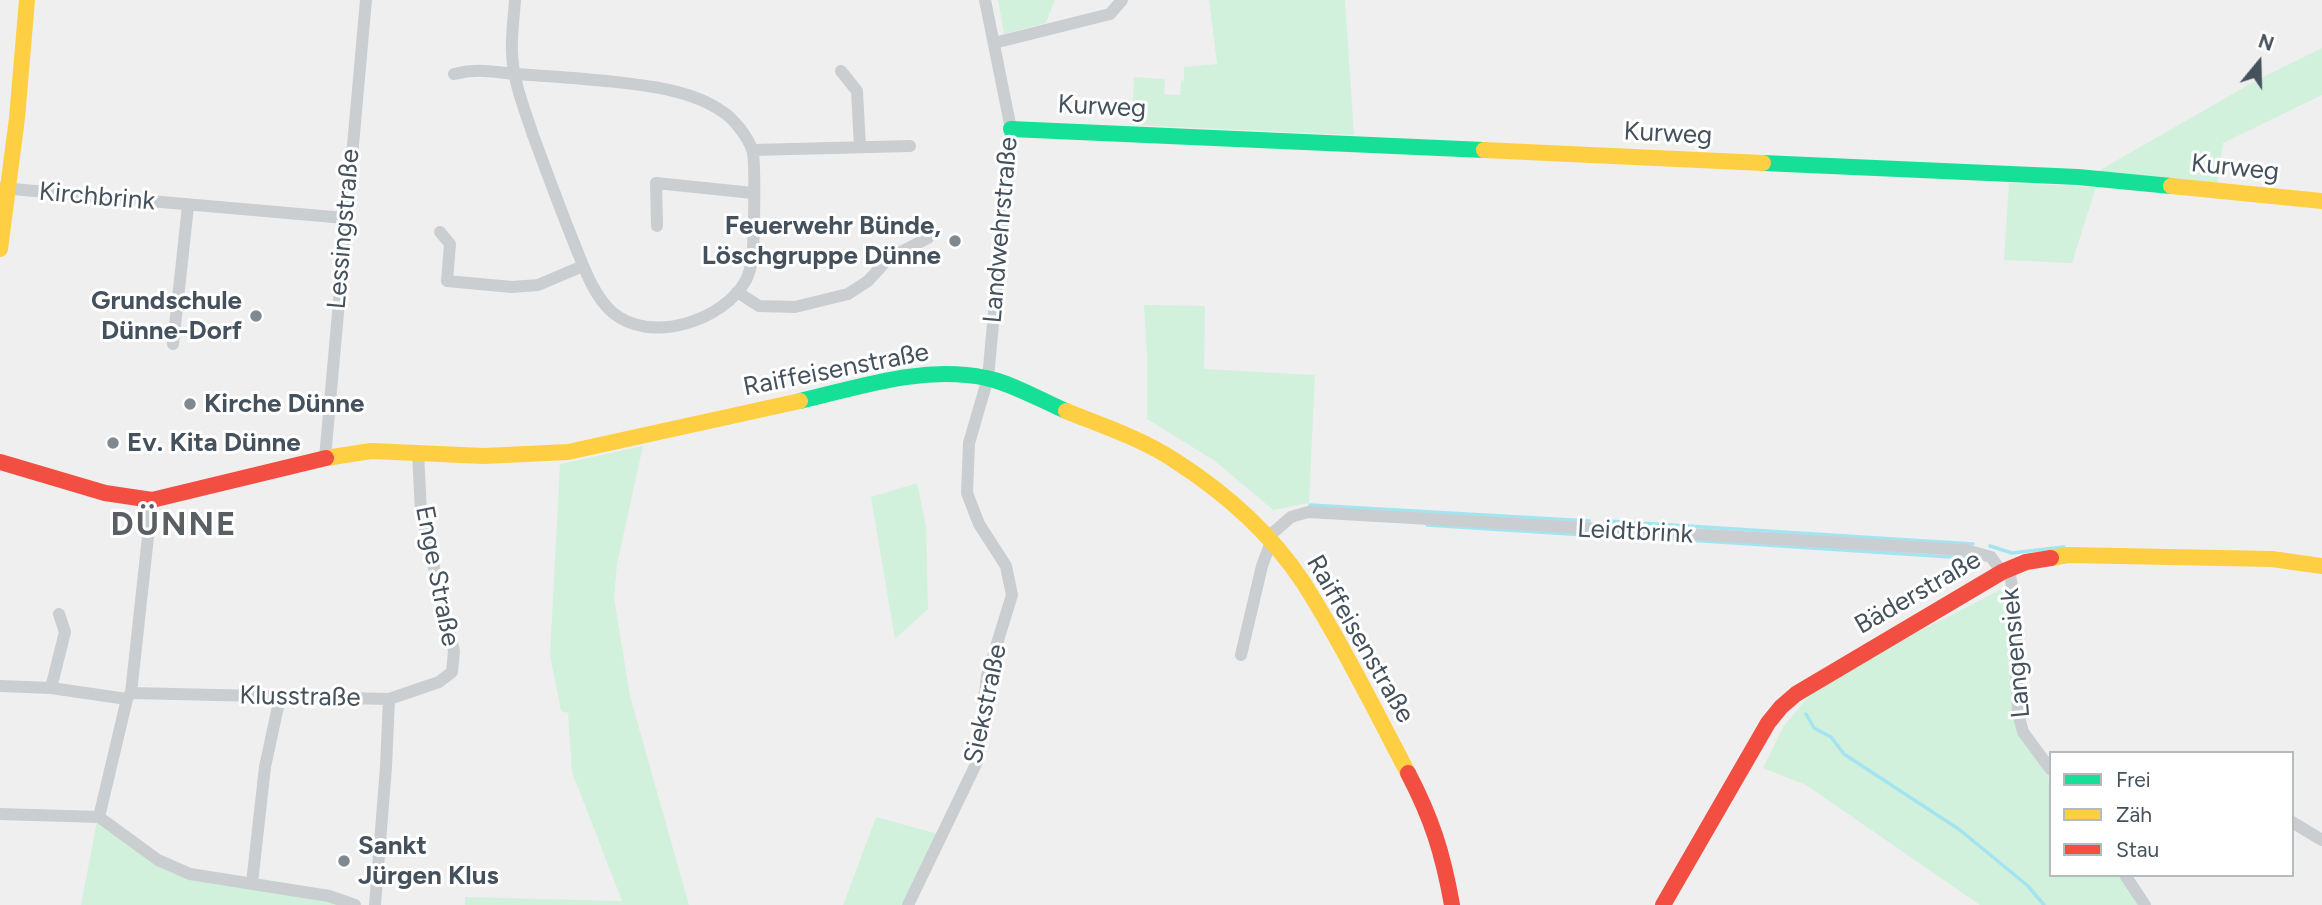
<!DOCTYPE html>
<html>
<head>
<meta charset="utf-8">
<style>
  body { margin:0 }
  #map { position:relative; width:2322px; height:905px; overflow:hidden; background:#f0efef; font-family:Figtree,sans-serif }
  canvas { display:block }
  .legend { position:absolute; left:2049px; top:751px; width:245px; height:126px; box-sizing:border-box; background:#fff; border:2px solid #b5babe; margin:0; padding:9px 12px; list-style:none; font-size:21px; color:#45525d }
  .legend li { display:flex; align-items:center; gap:14px; height:35px }
  .legend b { width:35px; border:2px solid #b5babe }
  .north { position:absolute; left:2224px; top:28px; width:70px; height:70px; -webkit-text-stroke:5px #fff; paint-order:stroke; rotate:19deg; font-size:19px; font-weight:700; line-height:28px; text-align:center; color:#45525d }
  .north::after { content:''; display:block; margin:auto; width:24px; height:32px; background:#45525d; clip-path:polygon(50% 0,100% 100%,50% 72%,0 100%) }
</style>
</head>
<body>
<div id="map">
<canvas width="2322" height="905"></canvas>
<ul class="legend">
<li><b style="height:9px;background:#16e098"></b>Frei</li>
<li><b style="height:9px;background:#ffcf43"></b>Zäh</li>
<li><b style="height:9px;background:#f24e42"></b>Stau</li>
</ul>
<div class="north">N</div>
</div>
<script>
const c = document.querySelector('canvas').getContext('2d');
c.lineJoin = 'round';
function fillPath(path, color) {
  c.fillStyle = color;
  c.fill(path, 'evenodd');
}
function strokePath(path, color, width, dash) {
  c.strokeStyle = color;
  c.lineWidth = width;
  c.lineCap = dash ? 'butt' : 'round';
  c.setLineDash(dash || []);
  c.stroke(path);
}
function drawText(font, color, halo, rows, align = 'center') {
  c.font = font + ' Figtree,sans-serif';
  c.lineWidth = 6;
  c.setLineDash([]);
  c.textBaseline = 'middle';
  c.strokeStyle = halo;
  c.fillStyle = color;
  for (const [text, x, y, turn = 0] of rows) {
    c.save();
    c.translate(x, y);
    c.rotate((+turn || 0) * Math.PI / 180);
    c.textAlign = isNaN(turn) ? turn : align;
    if (halo) c.strokeText(text, 0, 0);
    c.fillText(text, 0, 0);
    c.restore();
  }
}
fillPath(new Path2D(`
  M 998,0 L 1055,0 L 1046,23 L 1004,34 Z
  M 1209,0 L 1345,0 L 1354,135 L 1132,125 L 1134,77 L 1165,79 L 1164,94 L 1180,95 L 1181,81 L 1184,80 L 1184,67 L 1217,64 Z
  M 2322,48 L 2322,95 L 2223,143 L 2217,185 L 2093,174 L 2257,80 Z
  M 2009,183 L 2096,187 L 2072,263 L 2004,260 Z
  M 1144,305 L 1205,306 L 1204,369 L 1315,375 L 1309,503 L 1273,510 L 1215,461 L 1147,419 L 1147,354 Z
  M 643,446 L 617,564 L 614,598 L 630,696 L 689,905 L 465,905 L 465,897 L 622,901 L 572,772 L 568,713 L 561,711 L 550,655 L 560,464 Z
  M 917,483 L 926,526 L 928,609 L 895,639 L 871,497 Z
  M 2000,590 L 2007,595 L 2013,713 L 2020,734 L 2051,781 L 2051,875 L 2118,875 L 2139,905 L 1980,905 L 1806,785 L 1763,768 L 1783,727 L 1812,692 L 1914,634 Z
  M 876,817 L 938,834 L 904,905 L 843,905 Z
  M 97,821 L 156,862 L 253,887 L 344,905 L 81,905 Z`), '#d1f1dc');
strokePath(new Path2D(`
  M 1310,505 L 1589,521
  M 1608,521 L 1973,544
  M 1427,525 L 1586,535
  M 1672,539 L 1967,558 L 1974,561 L 1977,567
  M 1990,546 L 2012,553 L 2064,547
  M 1806,714 L 1814,728 L 1831,737 L 1844,754 L 1960,830 L 2028,886 L 2044,905`), '#a4e4f1', 3.5);
strokePath(new Path2D(`
  M 994,43 L 1110,14 L 1122,0
  M 841,71 L 857,91 L 860,147
  M 454,74 C 478,68 492,72 516,74 C 546,76 576,78 606,81 C 643,85 691,89 723,112 C 734,119 747,136 752,149 C 756,159 754,245 752,260 C 751,266 749,274 746,280 C 724,321 650,345 612,312 C 594,296 585,270 576,248 C 561,211 547,173 533,135 C 524,108 513,81 512,53 C 511,36 514,17 515,0
  M 753,150 L 910,146
  M 1,188 L 345,218
  M 657,226 L 656,183 L 753,193
  M 440,232 L 450,244 L 447,281 L 512,287 L 538,285 L 583,266
  M 737,292 L 759,306 L 795,307 L 848,294 L 868,281 L 889,258 L 928,238
  M 173,344 L 188,206
  M 325,458 L 366,0
  M 1267,538 L 1291,517 L 1308,512 L 1966,550 L 1991,557 L 2002,572
  M 2009,569 L 2014,598 L 2018,713 L 2023,732 L 2051,770
  M 1241,655 L 1262,566 L 1271,542
  M 0,686 L 51,688 L 127,699
  M 51,688 L 65,632 L 59,614
  M 131,693 L 389,699 L 439,682 L 452,672 L 454,651 L 421,513 L 418,452
  M 0,814 L 99,817
  M 99,817 L 127,699 L 131,693 L 152,500
  M 99,817 L 158,860 L 190,874 L 329,896 L 355,905
  M 2292,822 L 2322,840
  M 2125,875 L 2145,905
  M 252,883 L 265,767 L 280,697
  M 375,905 L 386,767 L 389,699
  M 908,905 L 977,762 L 987,676 L 1012,595 L 1006,566 L 979,524 L 967,493 L 969,443 L 988,378 L 1011,129 L 985,0`), '#caced0', 12);
strokePath(new Path2D(`
  M 1011,129 L 1484,150
  M 1763,163 L 2078,177 L 2171,186
  M 800,401 C 860,387 923,365 986,378 C 1009,382 1043,401 1066,411`), '#16e098', 16);
strokePath(new Path2D(`
  M 1484,150 L 1763,163
  M 2171,186 L 2322,201
  M 0,249 L 17,118 L 27,0
  M 1066,411 C 1103,426 1143,439 1177,462 C 1225,493 1271,534 1303,582 C 1341,642 1375,710 1408,773
  M 326,458 L 371,451 L 484,456 L 568,452 L 800,401
  M 2051,558 L 2068,555 L 2272,559 L 2322,566`), '#ffcf43', 16);
strokePath(new Path2D(`
  M 0,462 L 105,493 L 152,500 L 326,458
  M 1408,773 C 1432,819 1443,854 1452,905
  M 1663,905 L 1768,723 L 1781,707 L 1796,694 L 2002,572 L 2026,562 L 2051,558`), '#f24e42', 16);
for (const [x, y, r, color] of [
  [955,241,7,"#818990"],
  [256,316,7,"#818990"],
  [190,404,7,"#818990"],
  [113,443,7,"#818990"],
  [344,861,7,"#818990"]
]) {
  const dot = new Path2D();
  dot.arc(x, y, r, 0, 2 * Math.PI);
  c.fillStyle = color;
  c.fill(dot);
  strokePath(dot, '#fff', 2.5);
}
drawText('26px', '#45525d', '#fff', [
  ["Kurweg",1102,107,3],
  ["Kurweg",1668,134,3],
  ["Kurweg",2235,168,6],
  ["Kirchbrink",97,197,5],
  ["Lessingstraße",344,229,-85],
  ["Landwehrstraße",1001,230,-85],
  ["Raiffeisenstraße",836,370,-11],
  ["Leidtbrink",1635,532,3],
  ["Enge Straße",437,576,79],
  ["Bäderstraße",1918,593,-30],
  ["Raiffeisenstraße",1360,639,60],
  ["Langensiek",2016,653,-95],
  ["Klusstraße",300,697,1],
  ["Siekstraße",986,704,-78]
]);
drawText('bold 26px', '#45525d', '#fff', [
  ["Feuerwehr Bünde,",941,226,"right"],
  ["Löschgruppe Dünne",941,256,"right"],
  ["Grundschule",242,301,"right"],
  ["Dünne-Dorf",242,331,"right"],
  ["Kirche Dünne",204,404],
  ["Ev. Kita Dünne",127,443],
  ["Sankt",358,846],
  ["Jürgen Klus",358,876]
], 'left');
c.letterSpacing = '2px';
drawText('bold 33px', '#5a5f63', '#fff', [
  ["DÜNNE",174,525]
]);
c.letterSpacing = '0px';
</script>
</body>
</html>
